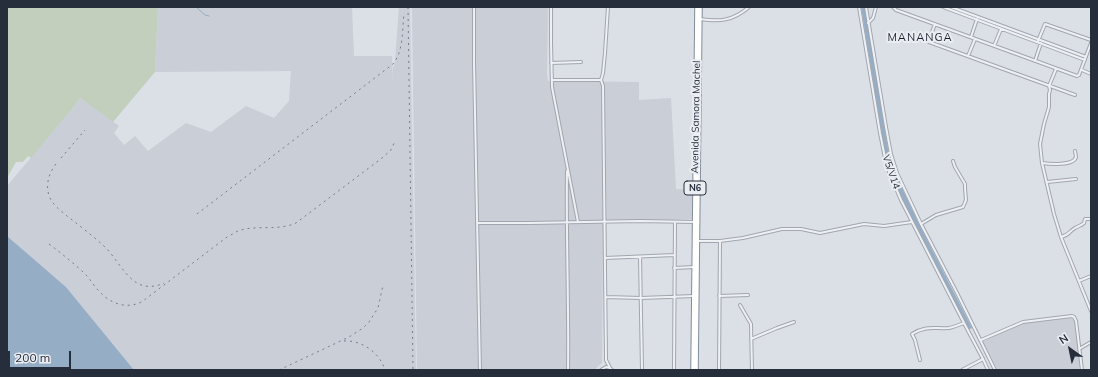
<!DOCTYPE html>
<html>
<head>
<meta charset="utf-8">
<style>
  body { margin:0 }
  #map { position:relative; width:1098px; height:377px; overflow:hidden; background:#dbdfe6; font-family:Mulish,sans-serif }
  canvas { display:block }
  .frame { position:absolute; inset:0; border:8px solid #262d3b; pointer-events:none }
  .north { position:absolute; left:1050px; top:329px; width:40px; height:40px; -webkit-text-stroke:3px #eaeef3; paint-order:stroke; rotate:327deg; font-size:11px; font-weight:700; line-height:16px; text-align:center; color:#262d3b }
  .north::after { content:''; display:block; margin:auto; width:14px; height:18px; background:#262d3b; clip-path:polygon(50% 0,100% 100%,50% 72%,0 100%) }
  .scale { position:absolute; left:8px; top:351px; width:63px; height:18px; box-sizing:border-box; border:2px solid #262d3b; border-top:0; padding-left:5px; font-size:12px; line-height:14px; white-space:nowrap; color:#262d3b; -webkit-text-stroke:3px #eaeef3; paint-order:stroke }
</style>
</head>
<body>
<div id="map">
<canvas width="1098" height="377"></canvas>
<div class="frame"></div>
<div class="north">N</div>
<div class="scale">200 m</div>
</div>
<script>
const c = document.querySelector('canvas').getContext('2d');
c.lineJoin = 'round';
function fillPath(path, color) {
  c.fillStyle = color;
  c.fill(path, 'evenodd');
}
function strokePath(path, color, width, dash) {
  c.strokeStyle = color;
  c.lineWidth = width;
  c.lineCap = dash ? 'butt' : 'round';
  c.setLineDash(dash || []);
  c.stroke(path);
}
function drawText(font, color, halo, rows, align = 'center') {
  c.font = font + ' Mulish,sans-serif';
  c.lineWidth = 4;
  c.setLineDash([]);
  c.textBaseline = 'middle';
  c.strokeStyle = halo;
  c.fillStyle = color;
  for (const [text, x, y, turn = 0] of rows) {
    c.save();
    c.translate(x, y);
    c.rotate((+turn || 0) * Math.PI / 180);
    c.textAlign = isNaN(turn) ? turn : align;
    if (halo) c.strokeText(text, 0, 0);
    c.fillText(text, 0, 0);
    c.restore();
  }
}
fillPath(new Path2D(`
  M 158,7 L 352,7 L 354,56 L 392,56 L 393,83 L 393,69 L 395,61 L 399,7 L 410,7 L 416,370 L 134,370 L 66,287 L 7,236 L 7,186 L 72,109 L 80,98 L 119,126 L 114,133 L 124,145 L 135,136 L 148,151 L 186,123 L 211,132 L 246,106 L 274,118 L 289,101 L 291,71 L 155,72 Z
  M 412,7 L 548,7 L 547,75 L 548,81 L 639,82 L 639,100 L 671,98 L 676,189 L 693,190 L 693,219 L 603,223 L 602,363 L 598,366 L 595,370 L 417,370 Z
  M 1073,318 L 1075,319 L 1080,370 L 998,370 L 983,342 L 1012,327 L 1025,323 Z`), '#c9ced7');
fillPath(new Path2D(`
  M 7,7 L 158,7 L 155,72 L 113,122 L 80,98 L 72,109 L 31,158 L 28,156 L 23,162 L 16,162 L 7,178 Z`), '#c1cfbc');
fillPath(new Path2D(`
  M 861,7 L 865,7 L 887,143 L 892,167 L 919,224 L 970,324 L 972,328 L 968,330 L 902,199 L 891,174 L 885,156 Z
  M 7,236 L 66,287 L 134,370 L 7,370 Z`), '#96adc6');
strokePath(new Path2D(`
  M 196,7 L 205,15 L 209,16`), '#96adc6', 1);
const minor = new Path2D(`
  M 474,7 L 474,62 L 480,370
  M 551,7 L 551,43 L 552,87 L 578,222
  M 608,7 L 605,53 L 603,73 L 601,80 L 603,86 L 606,360 L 610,368
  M 859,7 L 880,133 L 885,158 L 889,172 L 901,200 L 964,323
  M 893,7 L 896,10 L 1077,76 L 1079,75 L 1091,43
  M 943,7 L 1085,60
  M 951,7 L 1086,57
  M 700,19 C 719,22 733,21 749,7
  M 868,23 L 873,18 L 876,7
  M 935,24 L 929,40 L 929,42 L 1075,95
  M 971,37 L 977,19
  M 1038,41 L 1045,24 L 1091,40
  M 994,46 L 1001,29
  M 968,56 L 975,39
  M 1035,61 L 1041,43
  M 551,63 L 581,62
  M 1056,69 L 1049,86 L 1050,90 L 1049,94 L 1049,107 L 1044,124 L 1040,144 L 1042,163 L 1054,214 L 1061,237 L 1091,311
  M 1082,70 L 1091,74
  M 552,80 L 601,80
  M 1042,163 C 1049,164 1074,166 1076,157 C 1076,156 1075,152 1075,151
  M 567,171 C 566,238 569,304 568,370
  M 1047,182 L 1076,179
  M 478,223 L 530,223 L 640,221 L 695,222
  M 921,224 L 936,215 L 963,207 L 966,200 L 965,188 L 965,184 L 955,167 L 953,161
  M 1061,237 C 1071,234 1068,232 1075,228 C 1078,226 1081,226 1084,223 L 1085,219 L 1091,219
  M 697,241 L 720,241 L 743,238 L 782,229 L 801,229 L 820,233 L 864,224 L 884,226 L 912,222
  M 640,257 L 642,370
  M 605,258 L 674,255
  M 674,268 L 694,267
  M 1079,281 L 1091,276
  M 719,296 L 748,295
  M 606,297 L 641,298 L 694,296
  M 740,305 L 751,324 L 752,370
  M 751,339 L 777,328 L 794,322
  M 981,340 L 1023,322 L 1072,316 L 1074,317 L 1076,321 L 1082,370
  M 1079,349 L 1091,342
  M 920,360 L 915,340 L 912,334 C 927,325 934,329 949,328 C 954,327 959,325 964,323 L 983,359
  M 601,370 L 606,367 L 610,368 L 612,370
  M 674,370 L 675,222
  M 719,370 L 720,241`);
const tertiary = new Path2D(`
  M 866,7 L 886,127 L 891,154 L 897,173 L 921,224 L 957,293 L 995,370
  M 962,370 L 983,359 L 988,370`);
const trunk = new Path2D(`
  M 693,370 L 697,7
  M 696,370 L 700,7`);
strokePath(minor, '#a1a6af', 4);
strokePath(tertiary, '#a1a6af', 4);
strokePath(trunk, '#838d9c', 5.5);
strokePath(minor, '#eef0f4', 2);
strokePath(tertiary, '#eef0f4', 2);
strokePath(trunk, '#fff', 3.5);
strokePath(new Path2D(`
  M 408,7 L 413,370
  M 61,158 L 85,130
  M 56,164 C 48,174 45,187 50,198 C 54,206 61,211 67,216 C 80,226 93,236 105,247 C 116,258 124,275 137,283 C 145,288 156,287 164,283
  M 197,214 L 393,64 C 404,50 402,30 404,13
  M 49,244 C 61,253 72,262 83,272 C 89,277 93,285 99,291 C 110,304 128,310 143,301 L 227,237 C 232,235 236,231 241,230 C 259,225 278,231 296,223 L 382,158 L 391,150 L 394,143
  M 344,341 C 362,340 380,353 385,370
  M 279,370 L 349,337 L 363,328 L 369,322 L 378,308 L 383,285`), '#757f8f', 1, [2, 4]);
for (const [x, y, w] of [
  [695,188,22]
]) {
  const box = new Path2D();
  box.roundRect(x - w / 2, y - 7, w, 14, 3);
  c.fillStyle = '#eaeef3';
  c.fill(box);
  strokePath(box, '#262d3b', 1);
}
drawText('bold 9px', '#262d3b', null, [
  ["N6",695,188]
]);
drawText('10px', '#262d3b', '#eaeef3', [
  ["Avenida Samora Machel",696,117,-89],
  ["V5/V14",891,172,71]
]);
c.letterSpacing = '1px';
drawText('11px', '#181f2c', '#eaeef3', [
  ["MANANGA",920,38]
]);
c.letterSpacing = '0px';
</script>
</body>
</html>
